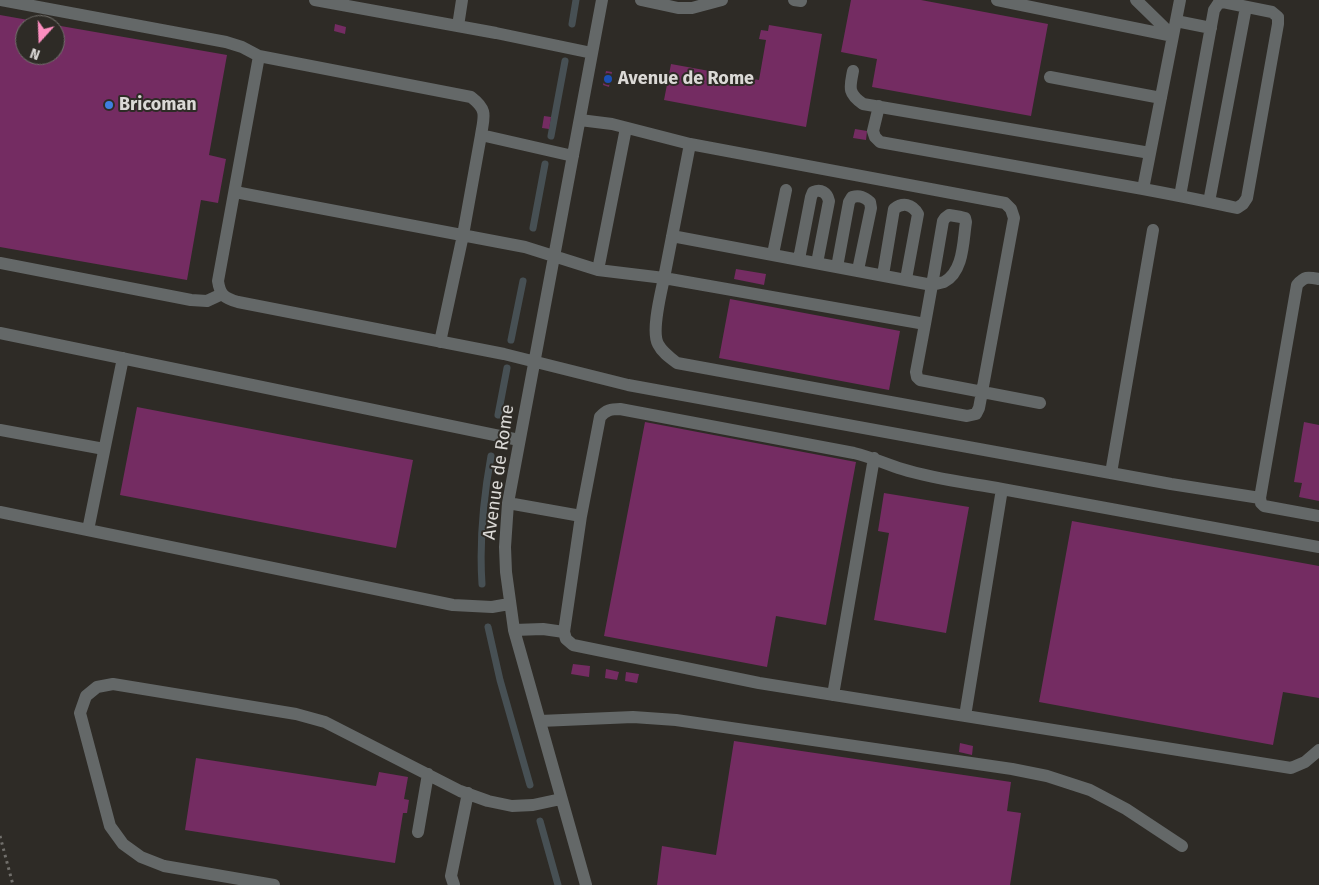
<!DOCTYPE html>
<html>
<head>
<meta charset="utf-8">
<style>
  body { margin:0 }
  #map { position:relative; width:1319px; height:885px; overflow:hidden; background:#2e2b26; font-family:"Fira Sans",sans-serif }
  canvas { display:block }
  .north { position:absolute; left:15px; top:15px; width:50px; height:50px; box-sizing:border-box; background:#2e2b26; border:1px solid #73716c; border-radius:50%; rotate:200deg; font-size:14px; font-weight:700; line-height:20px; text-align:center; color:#dbd9d6 }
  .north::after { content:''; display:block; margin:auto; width:18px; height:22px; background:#fd8ec0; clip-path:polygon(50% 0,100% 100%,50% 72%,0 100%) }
</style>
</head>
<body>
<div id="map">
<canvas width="1319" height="885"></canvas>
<div class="north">N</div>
</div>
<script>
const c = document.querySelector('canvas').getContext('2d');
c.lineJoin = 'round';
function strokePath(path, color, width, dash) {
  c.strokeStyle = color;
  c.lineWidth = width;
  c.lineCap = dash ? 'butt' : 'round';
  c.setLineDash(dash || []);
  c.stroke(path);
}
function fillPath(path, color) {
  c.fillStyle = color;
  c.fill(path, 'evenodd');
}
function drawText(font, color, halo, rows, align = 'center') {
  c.font = font + ' "Fira Sans",sans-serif';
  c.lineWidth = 4;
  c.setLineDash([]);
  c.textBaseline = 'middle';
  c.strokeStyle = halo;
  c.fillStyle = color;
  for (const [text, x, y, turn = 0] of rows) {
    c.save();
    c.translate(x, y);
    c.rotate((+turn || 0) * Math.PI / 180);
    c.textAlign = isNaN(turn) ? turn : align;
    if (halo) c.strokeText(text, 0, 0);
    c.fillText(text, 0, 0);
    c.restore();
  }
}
strokePath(new Path2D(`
  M 572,24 L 576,0
  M 551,136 L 565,61
  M 533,228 L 545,164
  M 511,340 L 523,281
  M 498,415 L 507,368
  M 482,584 C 479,539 483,500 491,456
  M 488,627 L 500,680 L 530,785
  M 540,821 L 558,885`), '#475054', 7);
fillPath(new Path2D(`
  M 851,0 L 921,0 L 1048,24 L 1031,116 L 872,87 L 877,59 L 841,52 Z
  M 0,15 L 51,24 L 51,25 L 25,25 L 25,55 L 55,55 L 55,25 L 227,55 L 209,155 L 226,159 L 218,203 L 201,200 L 187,280 L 0,247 Z
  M 335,24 L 346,27 L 345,34 L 334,31 Z
  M 769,25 L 822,34 L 806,127 L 664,100 L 671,64 L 759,80 L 766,40 L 759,39 L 761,30 L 768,31 Z
  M 606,71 L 612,72 L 609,87 L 603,85 Z
  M 544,116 L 551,117 L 549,129 L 542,128 Z
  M 855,129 L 867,131 L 866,140 L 853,138 Z
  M 736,269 L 766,274 L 764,285 L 734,279 Z
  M 730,299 L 900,331 L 889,390 L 719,358 Z
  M 137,407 L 413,460 L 396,548 L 120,495 Z
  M 645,422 L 856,462 L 826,625 L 776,616 L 767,667 L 604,636 Z
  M 1304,422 L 1319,425 L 1319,501 L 1299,497 L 1302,483 L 1294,482 Z
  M 884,493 L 969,507 L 946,633 L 874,620 L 889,533 L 878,531 Z
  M 1072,521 L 1319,566 L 1319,698 L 1283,692 L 1273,745 L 1039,702 Z
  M 573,664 L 590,666 L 589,677 L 571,674 Z
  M 606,669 L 619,672 L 617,680 L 605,678 Z
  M 626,672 L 639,674 L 637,683 L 625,681 Z
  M 734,741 L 1011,782 L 1007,811 L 1021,813 L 1010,885 L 657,885 L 662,846 L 716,855 Z
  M 960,743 L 973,746 L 972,755 L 959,752 Z
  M 196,758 L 376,786 L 379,772 L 408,777 L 404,799 L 409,800 L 407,813 L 403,813 L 395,863 L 185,830 Z`), '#742c62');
strokePath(new Path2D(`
  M 0,836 L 13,885`), '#716f6b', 3, [2.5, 4]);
strokePath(new Path2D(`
  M 1,0 L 226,42 L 242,47 L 259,56
  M 315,0 L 496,33 L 592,53
  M 641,0 L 678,8 L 692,8 L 722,0
  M 794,0 L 801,1
  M 997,0 L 1173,36 L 1136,0
  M 1176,21 L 1211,28
  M 458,26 L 462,0
  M 853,71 C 850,87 847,93 863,104 L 1150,153
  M 1050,77 L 1161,98
  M 879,106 L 873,131 L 875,137 L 880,142 L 1143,189 L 1180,0
  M 573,156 L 481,135 C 484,116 488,110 471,97 L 259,56 L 218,281 C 220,295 224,298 238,302 L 504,354 L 628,385 L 1171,484 L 1260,498
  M 1143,189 C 1175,195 1206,201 1237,208 L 1243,204 L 1247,198 L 1278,24 L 1278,17 L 1272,12 L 1223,2 L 1218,4 L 1214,10 L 1180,196
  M 235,192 L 525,247 L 598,270 L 664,278 L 690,144 L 612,124 L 580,120
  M 1209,202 L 1246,7
  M 949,215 L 961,217 L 965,218 L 966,222 C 963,240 964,272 944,282 C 940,283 936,284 932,285 L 943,221 L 945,218 Z
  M 672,236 L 932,285 L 925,324 L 664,278 C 661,293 651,331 658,344 C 662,352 669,357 677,363 L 967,416 L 976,414 L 979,408 L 982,392 L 1014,218 L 1011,209 L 1005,203 L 690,144
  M 773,254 L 786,190
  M 799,259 L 811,197 L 813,192 C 821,189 827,192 829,201 L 817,263
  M 0,263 L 191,300 L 207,301 L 222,294
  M 837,267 L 849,202 L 852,197 C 860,195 864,197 870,202 L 871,208 L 858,270
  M 598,270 L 626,128
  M 883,275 L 894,209 C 903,202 912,204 918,214 L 906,279
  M 1319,279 C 1308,277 1305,276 1297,285 L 1260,498 L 1261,503 L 1264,506 L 1319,516
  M 925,324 L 916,372 L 917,377 L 920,380 L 1040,403
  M 0,333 L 519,440
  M 440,342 L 463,235 L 481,135
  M 0,430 L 104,449
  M 1111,473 L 1153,230
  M 508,503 L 581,516 L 564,632 L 566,639 L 573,645 L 759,683 L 1291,768 L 1305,762 L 1319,750
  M 0,512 L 453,605 L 492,607 L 509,604
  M 581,516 L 600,417 C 606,410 611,409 620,409 L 854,453 C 871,457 886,464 902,469 C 934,479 969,483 1002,489
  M 88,530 L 123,358
  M 514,630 L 543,629 L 564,632
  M 833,695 L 874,458
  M 965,716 L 1002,489 L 1319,547
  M 540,721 L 633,717 L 676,720 L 1012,769 L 1047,776 L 1090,790 L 1126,809 L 1182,846
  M 418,832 L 428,774
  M 274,885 L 164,866 L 141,857 L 123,844 L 110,826 L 80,713 L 86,696 L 97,687 L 113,684 L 296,714 L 325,722 L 460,791 L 488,801 L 512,806 L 533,805 L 561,799
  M 454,885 L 451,876 L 468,793
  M 586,885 L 514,630 L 506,572 L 505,547 L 508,503 L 602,0`), '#646868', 12);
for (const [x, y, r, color] of [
  [608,79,5,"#1a4fb4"],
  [109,105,5,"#3f7fe0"]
]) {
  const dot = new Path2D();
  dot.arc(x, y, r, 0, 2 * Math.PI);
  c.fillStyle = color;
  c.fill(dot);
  strokePath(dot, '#2e2b26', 2);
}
drawText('bold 18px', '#dbd9d6', '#2e2b26', [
  ["Avenue de Rome",618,79],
  ["Bricoman",119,105]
], 'left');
drawText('18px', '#dbd9d6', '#2e2b26', [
  ["Avenue de Rome",499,472,-82]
]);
</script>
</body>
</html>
